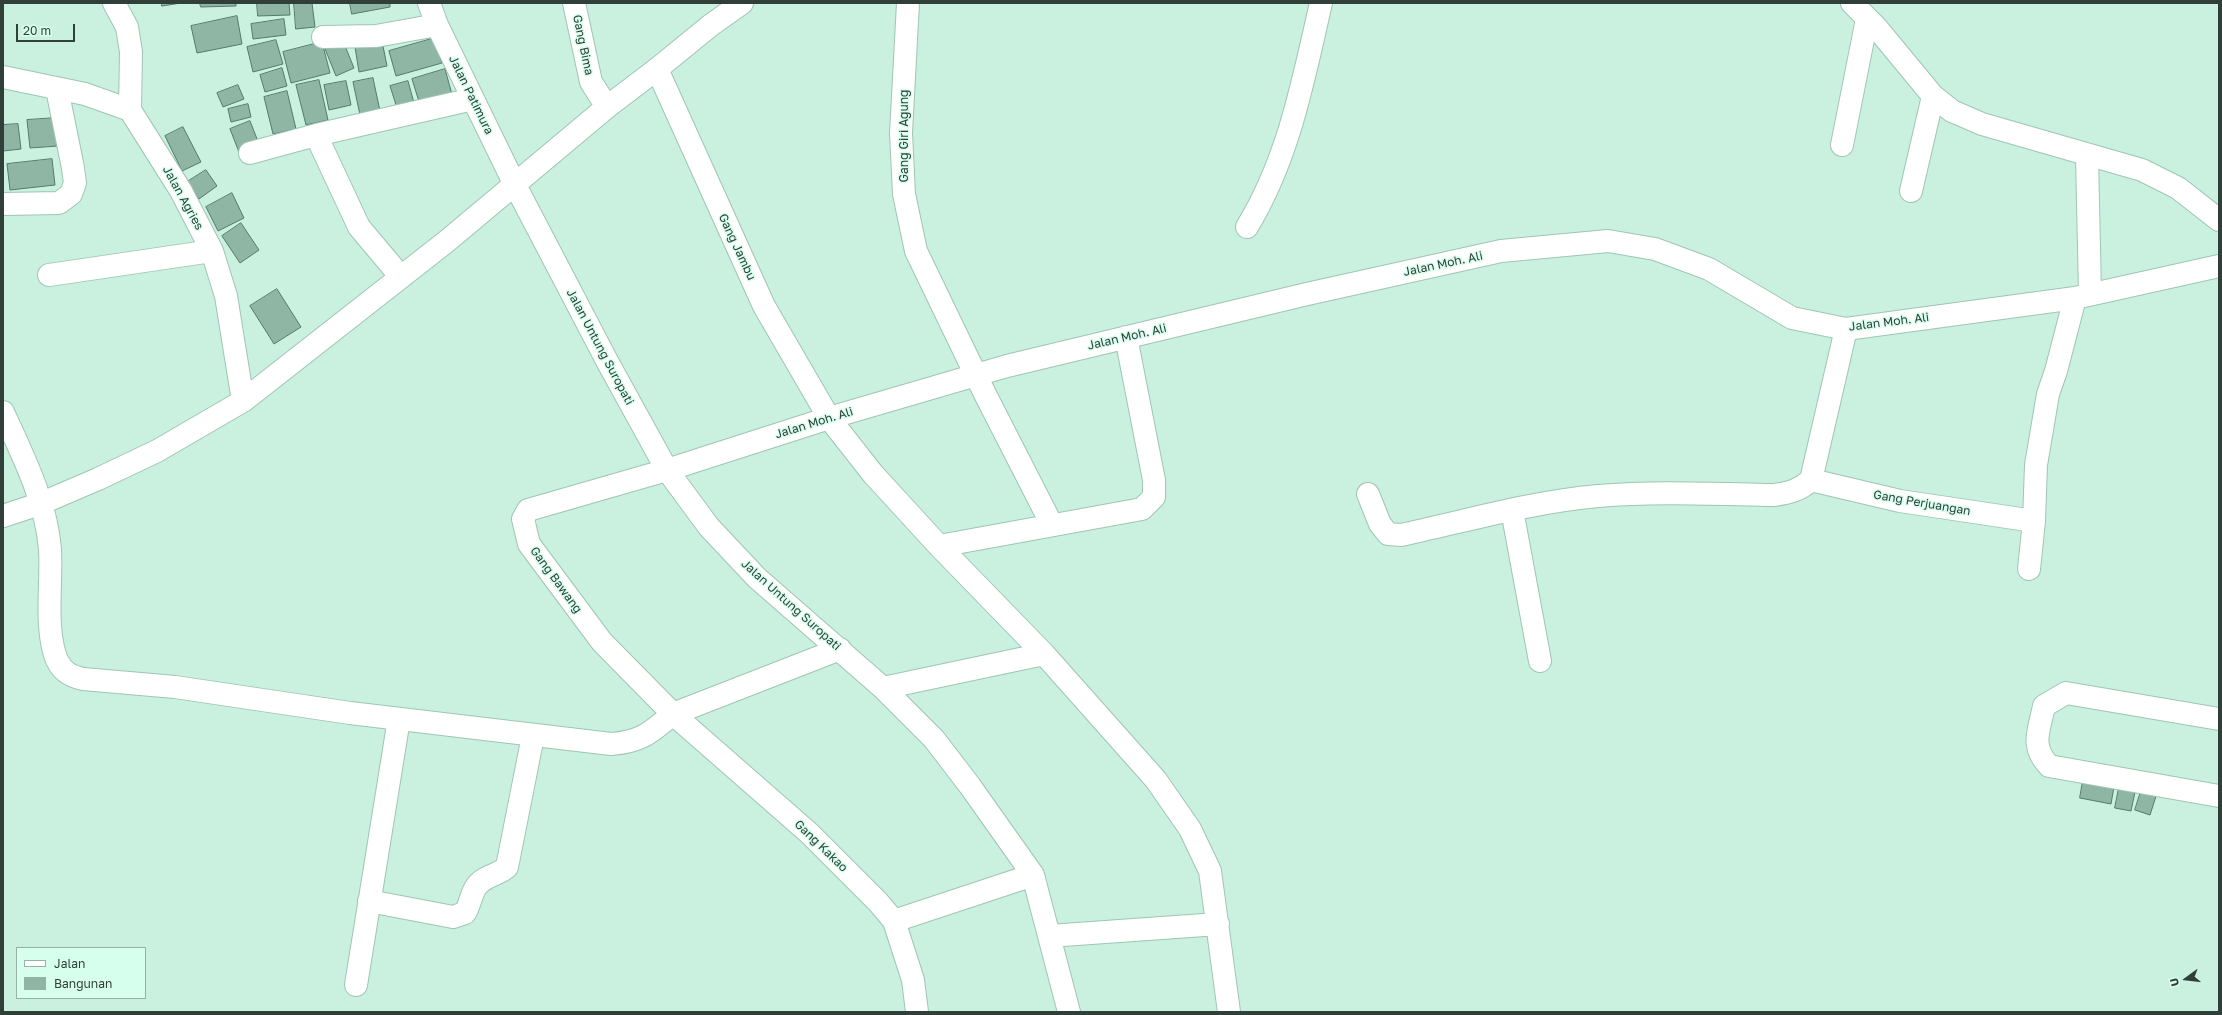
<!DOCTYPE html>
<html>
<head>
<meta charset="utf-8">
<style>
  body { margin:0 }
  #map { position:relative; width:2222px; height:1015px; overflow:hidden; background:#caf1e0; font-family:"Golos Text",sans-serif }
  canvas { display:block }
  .frame { position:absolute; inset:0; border:4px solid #303f39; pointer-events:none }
  .legend { position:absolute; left:16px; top:947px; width:130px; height:52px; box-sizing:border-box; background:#d7ffee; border:1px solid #94b2a6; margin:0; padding:5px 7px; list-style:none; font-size:12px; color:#303f39 }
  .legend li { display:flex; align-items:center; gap:8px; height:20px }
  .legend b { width:20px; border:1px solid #94b2a6 }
  .north { position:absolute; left:2166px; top:959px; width:40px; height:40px; -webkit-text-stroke:3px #d7ffee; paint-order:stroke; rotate:255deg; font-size:11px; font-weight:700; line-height:16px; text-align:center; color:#303f39 }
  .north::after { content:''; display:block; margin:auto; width:14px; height:18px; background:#303f39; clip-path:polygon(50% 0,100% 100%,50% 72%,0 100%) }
  .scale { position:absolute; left:16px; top:24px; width:59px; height:18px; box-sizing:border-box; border:2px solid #303f39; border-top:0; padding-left:5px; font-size:12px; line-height:14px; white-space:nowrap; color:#303f39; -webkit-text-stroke:3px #d7ffee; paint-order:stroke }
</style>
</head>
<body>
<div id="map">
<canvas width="2222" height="1015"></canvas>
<div class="frame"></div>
<ul class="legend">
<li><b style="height:5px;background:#fff"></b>Jalan</li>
<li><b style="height:11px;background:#8fb5a5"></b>Bangunan</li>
</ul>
<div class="north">U</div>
<div class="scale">20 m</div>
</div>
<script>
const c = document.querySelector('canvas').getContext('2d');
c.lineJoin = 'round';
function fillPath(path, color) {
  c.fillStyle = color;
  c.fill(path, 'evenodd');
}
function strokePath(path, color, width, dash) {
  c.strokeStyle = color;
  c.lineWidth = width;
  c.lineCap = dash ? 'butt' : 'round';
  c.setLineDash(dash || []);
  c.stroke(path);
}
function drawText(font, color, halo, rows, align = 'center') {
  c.font = font + ' "Golos Text",sans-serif';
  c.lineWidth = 3;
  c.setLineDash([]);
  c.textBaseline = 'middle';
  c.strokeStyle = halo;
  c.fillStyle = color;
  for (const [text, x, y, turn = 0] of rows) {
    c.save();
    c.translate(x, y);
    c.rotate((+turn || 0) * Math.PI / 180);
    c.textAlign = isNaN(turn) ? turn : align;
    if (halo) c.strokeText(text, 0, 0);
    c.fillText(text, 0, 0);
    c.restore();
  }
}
const building = new Path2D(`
  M 162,3 L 181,3 L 162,6 Z
  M 200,3 L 236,3 L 236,6 L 201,7 Z
  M 257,3 L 289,3 L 290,15 L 258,16 Z
  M 294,3 L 312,3 L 315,27 L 296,29 Z
  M 350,3 L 390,3 L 390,7 L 352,14 Z
  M 237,16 L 242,44 L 197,53 L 191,26 Z
  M 284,19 L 286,35 L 253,39 L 251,24 Z
  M 435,38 L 442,63 L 396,76 L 389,51 Z
  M 276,40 L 283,64 L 253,72 L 247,47 Z
  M 343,41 L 354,68 L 336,76 L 325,49 Z
  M 382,41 L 387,66 L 359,72 L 355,47 Z
  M 322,42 L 330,73 L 291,83 L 283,52 Z
  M 282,68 L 287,86 L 265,92 L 260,75 Z
  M 445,69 L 453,98 L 421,108 L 412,79 Z
  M 373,78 L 380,111 L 360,115 L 353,82 Z
  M 319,80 L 328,120 L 306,125 L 296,85 Z
  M 346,81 L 351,105 L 329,110 L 324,85 Z
  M 408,81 L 414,103 L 397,108 L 390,86 Z
  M 238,85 L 244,99 L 223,107 L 217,93 Z
  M 287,91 L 296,129 L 273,134 L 264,97 Z
  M 248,104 L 251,117 L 231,122 L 228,109 Z
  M 56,118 L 58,146 L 30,148 L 27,120 Z
  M 250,121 L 259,144 L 239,152 L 230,129 Z
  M 18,124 L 21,149 L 3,151 L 3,125 Z
  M 183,127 L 201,162 L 182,171 L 165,136 Z
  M 52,159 L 55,185 L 10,190 L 7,164 Z
  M 206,170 L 217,186 L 199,199 L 187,182 Z
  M 232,193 L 244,218 L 218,231 L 206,207 Z
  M 241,223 L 259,250 L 240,263 L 222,236 Z
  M 277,289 L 301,327 L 274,344 L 250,306 Z
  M 2084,775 L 2115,781 L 2111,804 L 2080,798 Z
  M 2120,783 L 2136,787 L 2131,811 L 2115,808 Z
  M 2142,788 L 2157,793 L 2150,815 L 2135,810 Z`);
fillPath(building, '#8fb5a5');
strokePath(building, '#55796a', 1);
const minor = new Path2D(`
  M 114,3 L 127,27 L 131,52 L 130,110 L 181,191 L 212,251 L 226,296 L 243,401
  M 429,3 L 437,25 L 515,185 L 607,361 L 667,470 L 709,527 L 757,578 L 883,688 L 934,739 L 970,786 L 1033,875 L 1069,1012
  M 574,3 L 591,82 L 607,107
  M 908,3 L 901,133 L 904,194 L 916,251 L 985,394 L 1052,525
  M 1852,3 L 1876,27 L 1933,96 L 1952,111 L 1982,124 L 2142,170 L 2178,188 L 2219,220
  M 323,37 L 376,36 L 437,25
  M 657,69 L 764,306 L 829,418 L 873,474 L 939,546 L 1044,654 L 1156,780 L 1190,829 L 1210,871 L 1229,1012
  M 3,77 L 85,94 L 130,110
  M 316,135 L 359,227 L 401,277
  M 1842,145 L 1867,19
  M 250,153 L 316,135 L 473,99
  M 2087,155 L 2090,294
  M 1911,191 L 1933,96
  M 3,204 L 59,203 L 71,194 L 75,183 L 73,168 L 57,89
  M 1247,227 C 1289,158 1303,81 1321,3
  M 49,275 L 212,251
  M 3,412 C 23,456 46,501 50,549 C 52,584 45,622 55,655 C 60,670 69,676 83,679 L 175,687 L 350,713 L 611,744 C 641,742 650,733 673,714 L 840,649
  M 1811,480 L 1900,501 L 2034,521
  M 1368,494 L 1380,524 L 1388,534 L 1401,535 C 1466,521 1531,502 1598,496 C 1657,491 1715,494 1774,495 C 1789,493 1800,490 1811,480 L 1846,329
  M 1512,510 L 1540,661
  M 3,516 L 42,503 L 98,479 L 157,451 L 243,401 L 447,241 L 607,107 L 657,69 L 711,25 L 742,3
  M 939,546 L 1142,509 L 1154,497 L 1154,480 L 1126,337
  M 2029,569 L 2034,521 L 2036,465 L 2048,394 L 2056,371 L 2075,298
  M 883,688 L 1044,654
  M 2219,719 L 2066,693 L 2044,706 C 2039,731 2030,746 2049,766 L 2219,796
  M 369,901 L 453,917 L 465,913 C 470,905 471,894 476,887 C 483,876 499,875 507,867 L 533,736
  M 894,921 L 1033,875
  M 1049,936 L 1218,924
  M 356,985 L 399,719
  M 917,1012 L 913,980 L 894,921 L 878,902 L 809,833 L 673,714 L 602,642 L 529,544 L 523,519 L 528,510 L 667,470 L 829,418 L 1007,366 L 1307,294 L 1501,251 L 1608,241 L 1655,249 L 1709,269 L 1792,318 L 1846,329 L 2075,298 L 2219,266`);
strokePath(minor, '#9fc5b4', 24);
strokePath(minor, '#fff', 22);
drawText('12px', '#303f39', '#d7ffee', [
  ["Gang Bima",583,45,78],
  ["Jalan Patimura",471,95,64],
  ["Gang Giri Agung",904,136,-90],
  ["Jalan Agries",183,198,61],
  ["Gang Jambu",737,247,65],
  ["Jalan Moh. Ali",1443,264,-12],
  ["Jalan Moh. Ali",1889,322,-7],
  ["Jalan Moh. Ali",1127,337,-13],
  ["Jalan Untung Suropati",600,347,62],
  ["Jalan Moh. Ali",814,423,-17],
  ["Gang Perjuangan",1922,503,10],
  ["Gang Bawang",556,580,54],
  ["Jalan Untung Suropati",791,605,42],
  ["Gang Kakao",821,846,44]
]);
</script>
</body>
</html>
